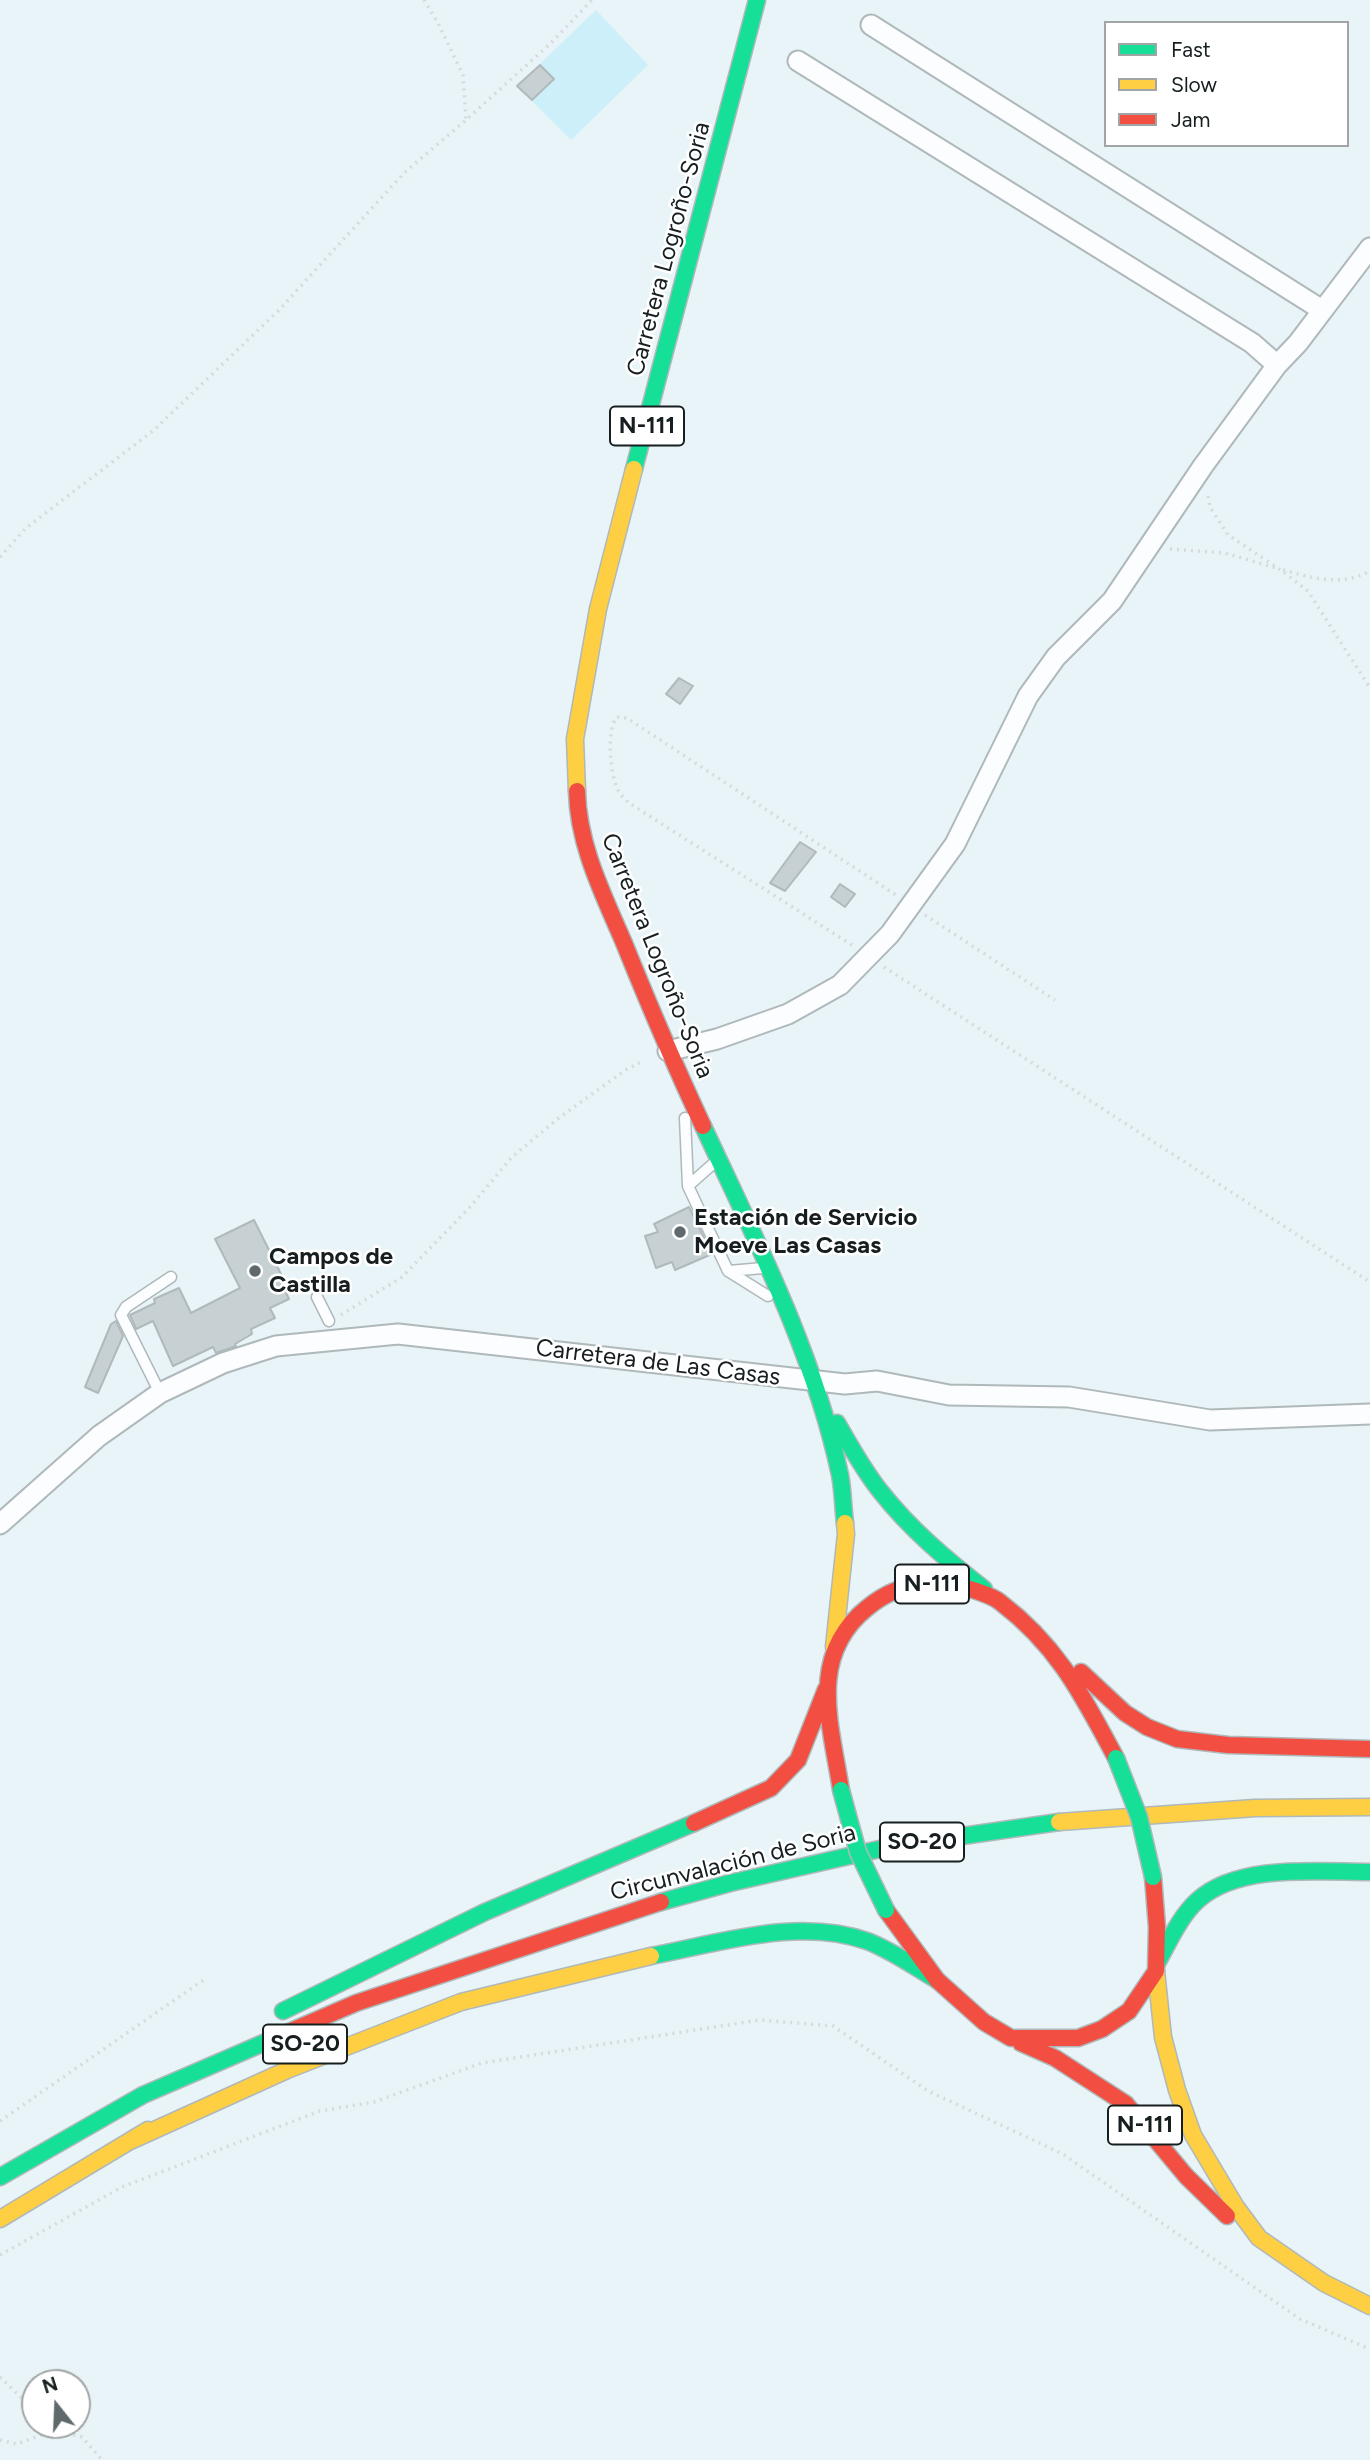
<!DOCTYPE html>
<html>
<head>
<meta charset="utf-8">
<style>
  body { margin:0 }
  #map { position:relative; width:1370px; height:2460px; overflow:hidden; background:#e8f4f7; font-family:Figtree,sans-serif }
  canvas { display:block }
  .legend { position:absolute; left:1104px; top:21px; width:245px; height:126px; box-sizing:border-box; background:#fff; border:2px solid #a2a5a6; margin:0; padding:9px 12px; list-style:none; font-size:21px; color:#161e20 }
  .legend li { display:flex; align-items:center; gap:14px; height:35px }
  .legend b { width:35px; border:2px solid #a2a5a6 }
  .north { position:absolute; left:21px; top:2369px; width:70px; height:70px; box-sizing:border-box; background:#fff; border:2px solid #a2a5a6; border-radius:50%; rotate:342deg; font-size:19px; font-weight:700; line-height:28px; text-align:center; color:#161e20 }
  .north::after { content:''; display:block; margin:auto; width:24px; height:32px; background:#60696b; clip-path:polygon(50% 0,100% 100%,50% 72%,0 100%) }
</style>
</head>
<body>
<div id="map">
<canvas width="1370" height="2460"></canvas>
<ul class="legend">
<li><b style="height:9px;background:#16e098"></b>Fast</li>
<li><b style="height:9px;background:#ffcf43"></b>Slow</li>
<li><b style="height:9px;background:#f24e42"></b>Jam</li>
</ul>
<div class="north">N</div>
</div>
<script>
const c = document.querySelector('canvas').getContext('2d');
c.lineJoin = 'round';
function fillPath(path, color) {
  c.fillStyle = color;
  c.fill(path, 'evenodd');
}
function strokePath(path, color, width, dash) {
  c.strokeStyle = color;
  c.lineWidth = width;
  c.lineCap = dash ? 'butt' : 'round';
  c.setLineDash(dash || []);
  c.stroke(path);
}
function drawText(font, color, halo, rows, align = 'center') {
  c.font = font + ' Figtree,sans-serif';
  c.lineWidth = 5;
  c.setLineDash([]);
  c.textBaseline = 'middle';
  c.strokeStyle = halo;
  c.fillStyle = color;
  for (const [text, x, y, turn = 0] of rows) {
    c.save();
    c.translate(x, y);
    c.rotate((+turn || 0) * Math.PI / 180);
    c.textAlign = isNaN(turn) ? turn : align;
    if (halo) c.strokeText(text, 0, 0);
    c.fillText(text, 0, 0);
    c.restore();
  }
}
fillPath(new Path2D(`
  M 596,10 L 648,65 L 571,140 L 517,86 Z`), '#cceff9');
const building = new Path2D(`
  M 540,65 L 554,79 L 532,100 L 517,86 Z
  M 679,678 L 693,686 L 680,704 L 666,694 Z
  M 800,842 L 816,852 L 785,891 L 770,883 Z
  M 840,884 L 855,894 L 845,907 L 831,897 Z
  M 689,1207 L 712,1254 L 675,1270 L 672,1262 L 656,1268 L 645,1236 L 658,1232 L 654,1224 Z
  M 254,1220 L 284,1280 L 281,1282 L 289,1299 L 270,1308 L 275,1318 L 251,1329 L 252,1334 L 235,1344 L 236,1346 L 216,1353 L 213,1347 L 173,1366 L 153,1321 L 136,1329 L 130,1315 L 155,1303 L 154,1299 L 179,1288 L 191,1313 L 240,1288 L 215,1239 Z
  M 116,1321 L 123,1336 L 98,1393 L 85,1387 L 111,1324 Z`);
fillPath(building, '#c7d0d3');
strokePath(building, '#b0b9bc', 2);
const lane = new Path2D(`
  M 685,1118 L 688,1186 L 728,1271 L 768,1296
  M 688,1186 L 714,1163
  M 729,1271 L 763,1268
  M 317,1297 L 329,1321
  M 160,1393 L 121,1315 L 126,1307 L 171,1277`);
const street = new Path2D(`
  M 871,25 L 1322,310
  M 798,61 L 1252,343 L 1277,365
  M 668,1051 L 717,1039 L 788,1014 L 840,985 L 890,934 L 955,844 L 1028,696 L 1056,657 L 1112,601 L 1203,466 L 1277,365 L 1298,343 L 1370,248
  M 0,1524 L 99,1436 L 160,1393 L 223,1363 L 276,1346 L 398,1334 L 845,1384 L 877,1381 L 949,1395 L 1069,1397 L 1210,1420 L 1370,1414`);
const fast = new Path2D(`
  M 634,469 L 757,0
  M 703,1126 C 755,1238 814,1353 840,1475 C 843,1490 843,1507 845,1523
  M 837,1423 C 851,1447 864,1471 881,1492 C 910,1529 947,1560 984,1589
  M 661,1902 L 730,1883 L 893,1846 L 1059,1822
  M 651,1956 C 720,1943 798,1917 867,1941 C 891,1950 915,1967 937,1980
  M 1157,1963 C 1169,1942 1180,1916 1198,1900 C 1239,1863 1319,1872 1370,1872
  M 283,2011 L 485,1912 L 694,1823
  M 0,2177 L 143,2095 L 275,2038`);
const slow = new Path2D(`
  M 577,791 L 575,739 L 598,609 L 634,469
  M 834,1647 L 846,1534 L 845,1523
  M 1059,1822 L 1255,1808 L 1370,1807
  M 1156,1971 L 1163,2037 L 1177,2090 L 1193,2135 L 1236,2207 L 1259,2238 L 1324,2283 L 1370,2306
  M 128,2142 L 287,2070 L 461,2002 L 651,1956
  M 0,2219 L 148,2130`);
const jam = new Path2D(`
  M 577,791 C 578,845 603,894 624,943 C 649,1005 675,1066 703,1126
  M 1081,1672 L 1125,1713 L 1147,1727 L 1177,1739 L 1228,1745 L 1370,1749
  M 841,1790 C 831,1725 807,1656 867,1608 C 884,1594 902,1585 924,1585 C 933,1585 942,1583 951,1584 C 962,1586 992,1595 1000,1602 C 1059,1647 1082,1695 1116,1758
  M 694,1823 L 771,1788 L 798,1760 L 826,1689
  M 886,1910 L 937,1980 L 984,2022 L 1011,2038 L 1078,2038 L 1102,2029 L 1129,2011 L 1156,1971 L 1157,1927 L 1153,1877
  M 275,2038 L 356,2003 L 661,1902
  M 1021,2043 L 1055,2058 L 1126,2104 L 1186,2176 L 1227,2216`);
strokePath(lane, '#afb8ba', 13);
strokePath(street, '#afb8ba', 23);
strokePath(fast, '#afb8ba', 19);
strokePath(slow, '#afb8ba', 19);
strokePath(jam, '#afb8ba', 19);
strokePath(new Path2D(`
  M 424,0 L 438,23 L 463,75 L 466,120
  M 1208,496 L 1210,507 L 1228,535 L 1281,570 L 1308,591 L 1370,688
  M 1170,549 L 1225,553 L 1276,568
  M 0,557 L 26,528 L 154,430 L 279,310 L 404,173 L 466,120 L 551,43 L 592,0
  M 1283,570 C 1313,578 1341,587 1370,571
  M 925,915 L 1055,1000
  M 852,945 L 629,803 C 625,799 620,795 618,790 C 610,775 606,729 617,717 L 627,718 L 896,895
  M 884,967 L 1370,1282
  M 341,1315 L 402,1277 L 471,1206 L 512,1157 L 560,1117 L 627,1069 L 644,1061
  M 0,2121 L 205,1979
  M 0,2255 L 122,2187 L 320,2111 L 374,2102 L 482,2063 L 760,2020 L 833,2026 L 928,2091 L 1063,2154 L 1300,2319 L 1370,2349
  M 0,2377 L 35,2411
  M 49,2425 L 54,2430
  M 0,2440 L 17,2444 L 54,2430 L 82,2437 L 102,2460`), '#d7dadc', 3.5, [2, 5]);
strokePath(lane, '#fcfdfe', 10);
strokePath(street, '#fcfdfe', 19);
strokePath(fast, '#16e098', 16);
strokePath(slow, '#ffcf43', 16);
strokePath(jam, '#f24e42', 16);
const fastBridge = new Path2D(`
  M 1116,1758 L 1139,1817 L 1153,1877
  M 841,1790 L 858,1852 L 886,1910`);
strokePath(fastBridge, '#afb8ba', 19, []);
strokePath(fastBridge, '#16e098', 16);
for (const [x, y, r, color] of [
  [680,1232,7,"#60696b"],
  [255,1271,7,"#60696b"]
]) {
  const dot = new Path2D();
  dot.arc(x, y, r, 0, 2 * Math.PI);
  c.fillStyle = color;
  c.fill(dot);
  strokePath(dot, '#fff', 2.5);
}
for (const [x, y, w] of [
  [647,426,74],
  [932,1584,74],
  [922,1842,84],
  [305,2044,84],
  [1145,2125,74]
]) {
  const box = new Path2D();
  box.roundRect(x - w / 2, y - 19.5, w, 39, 5);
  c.fillStyle = '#fff';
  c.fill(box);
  strokePath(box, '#161e20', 2);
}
drawText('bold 23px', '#161e20', null, [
  ["N-111",647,426],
  ["N-111",932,1584],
  ["SO-20",922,1842],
  ["SO-20",305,2044],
  ["N-111",1145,2125]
]);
drawText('24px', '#161e20', '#fff', [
  ["Carretera Logroño-Soria",669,249,-75],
  ["Carretera Logroño-Soria",657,956,68],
  ["Carretera de Las Casas",658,1363,7],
  ["Circunvalación de Soria",733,1863,-14]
]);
drawText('bold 24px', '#161e20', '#fff', [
  ["Estación de Servicio",694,1218],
  ["Moeve Las Casas",694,1246],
  ["Campos de",269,1257],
  ["Castilla",269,1285]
], 'left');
</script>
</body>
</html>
